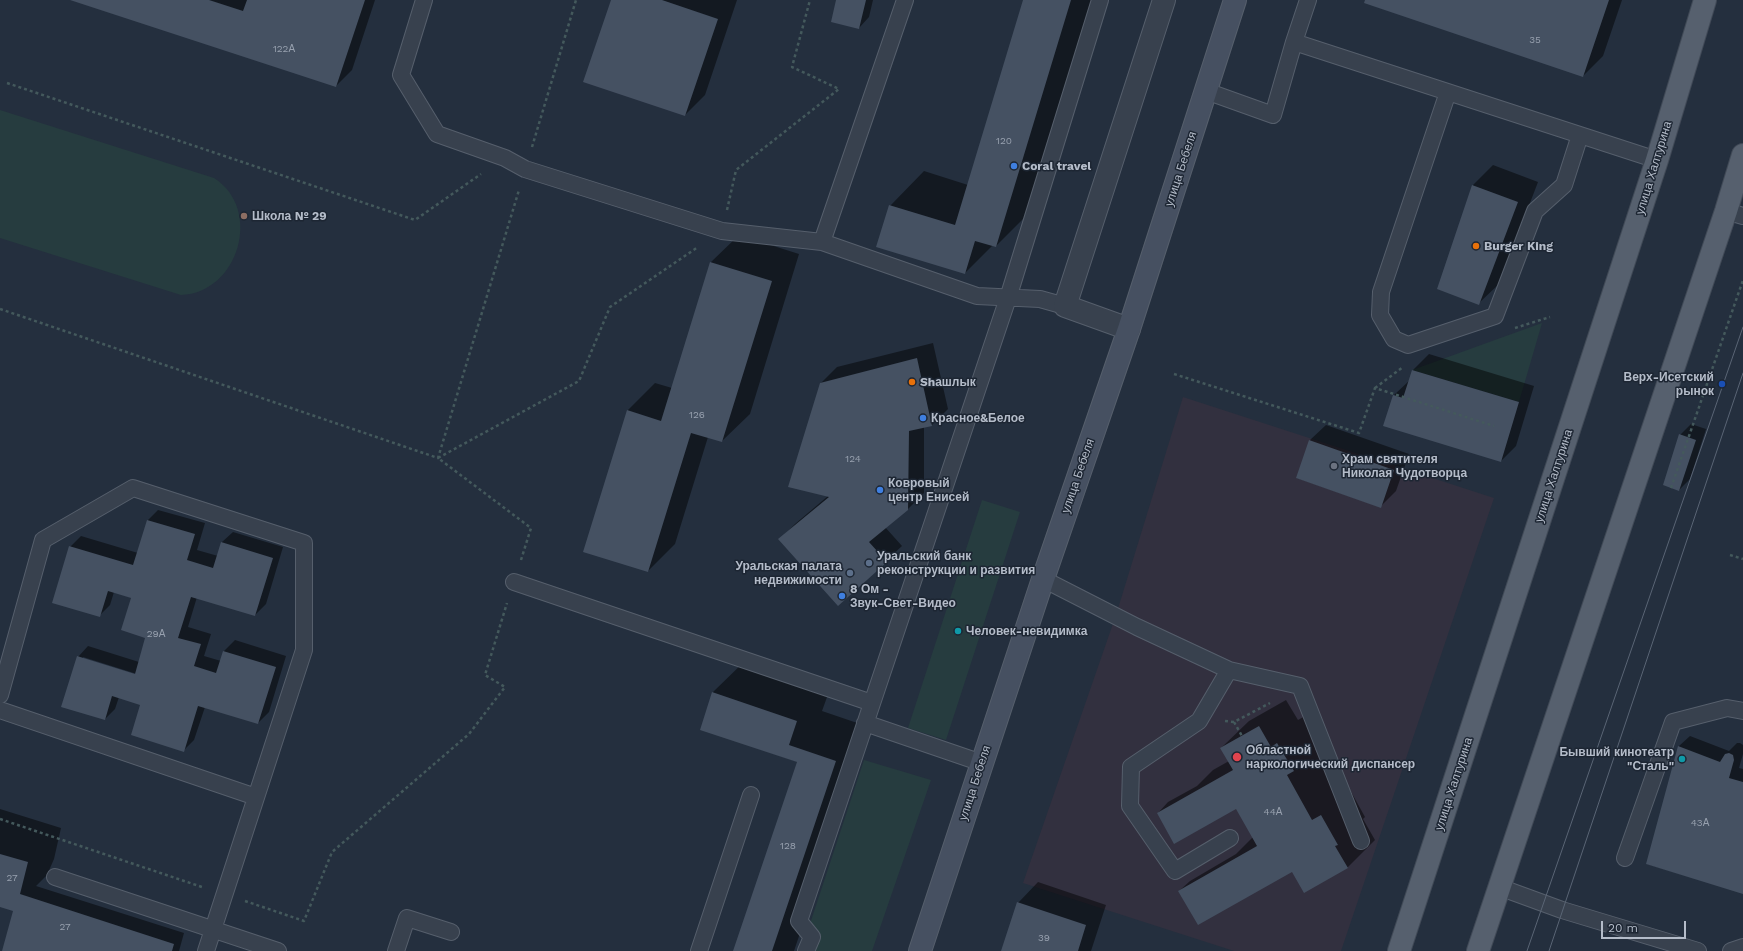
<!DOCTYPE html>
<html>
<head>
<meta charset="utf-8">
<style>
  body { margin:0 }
  #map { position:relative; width:1743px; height:951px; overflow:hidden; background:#242f3e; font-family:"Work Sans",sans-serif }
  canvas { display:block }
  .scale { position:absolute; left:1601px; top:921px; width:85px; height:18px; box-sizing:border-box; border:2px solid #b4bcc9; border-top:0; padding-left:5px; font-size:12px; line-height:14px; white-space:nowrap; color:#b4bcc9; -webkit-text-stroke:3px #1d2633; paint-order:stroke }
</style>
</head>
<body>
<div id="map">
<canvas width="1743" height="951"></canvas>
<div class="scale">20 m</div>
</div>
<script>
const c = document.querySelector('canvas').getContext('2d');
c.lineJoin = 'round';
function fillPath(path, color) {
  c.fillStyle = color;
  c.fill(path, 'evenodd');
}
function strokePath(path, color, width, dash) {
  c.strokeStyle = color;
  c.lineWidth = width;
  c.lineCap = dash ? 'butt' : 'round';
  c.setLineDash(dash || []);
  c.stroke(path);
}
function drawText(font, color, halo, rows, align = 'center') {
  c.font = font + ' "Work Sans",sans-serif';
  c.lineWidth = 3;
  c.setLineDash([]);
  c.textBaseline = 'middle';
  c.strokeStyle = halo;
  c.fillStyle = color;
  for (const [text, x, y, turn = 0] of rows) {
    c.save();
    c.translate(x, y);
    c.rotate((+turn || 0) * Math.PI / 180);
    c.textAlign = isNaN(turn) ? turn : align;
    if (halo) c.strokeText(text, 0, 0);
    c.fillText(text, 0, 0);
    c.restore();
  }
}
fillPath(new Path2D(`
  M 1183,397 L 1494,498 L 1341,951 L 1234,951 L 1023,883 L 1116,615 Z`), '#32303f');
fillPath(new Path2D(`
  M 0,110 L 214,178 C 263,209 239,293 181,295 L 0,238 Z
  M 1542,323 L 1519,402 L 1412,370 Z
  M 982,500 L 1020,512 L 946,740 L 908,728 Z
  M 864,760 L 931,780 L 872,951 L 801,951 Z`), '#263c3f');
fillPath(new Path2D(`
  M 72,0 L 375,0 L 352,70 L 336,86 Z
  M 612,0 L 737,0 L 705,95 L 685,115 Z
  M 837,0 L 873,0 L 869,17 L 859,28 Z
  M 1024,0 L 1095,0 L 1030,212 L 996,246 L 993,245 L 965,273 L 890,206 L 924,171 L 968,185 Z
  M 1366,0 L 1622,0 L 1603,56 L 1583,76 Z
  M 1493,165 L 1538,182 L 1499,284 L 1478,304 L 1473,185 Z
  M 739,235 L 799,254 L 750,414 L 722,441 L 708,437 L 675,544 L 648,571 L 627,411 L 655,383 L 672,388 L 711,262 Z
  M 933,343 L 948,409 L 932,425 L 924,427 L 924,493 L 908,509 L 885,527 L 902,546 L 838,605 L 780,539 L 795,524 L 828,496 L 821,383 L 837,367 Z
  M 1429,354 L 1534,386 L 1516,446 L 1501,461 L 1394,395 L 1410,380 L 1413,370 Z
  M 1691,424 L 1706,429 L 1690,479 L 1679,490 L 1680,435 Z
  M 1326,425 L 1409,454 L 1396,491 L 1380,507 L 1297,478 L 1310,440 Z
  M 158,510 L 205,523 L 197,550 L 218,556 L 222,542 L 233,532 L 283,547 L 266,604 L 255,615 L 197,597 L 188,627 L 211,634 L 204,656 L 221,661 L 224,651 L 235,640 L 286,656 L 269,712 L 258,723 L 205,707 L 194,740 L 184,750 L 141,704 L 119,697 L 115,709 L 105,719 L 78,657 L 88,646 L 139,662 L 147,637 L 132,598 L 114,592 L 110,605 L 99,616 L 70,547 L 81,536 L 138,553 L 148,520 ZM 83,657 L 140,675 L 139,676 L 83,659 Z
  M 748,658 L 831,686 L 822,711 L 869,727 L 794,951 L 734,951 L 798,762 L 701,729 L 713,692 Z
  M 1286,700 L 1298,720 L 1305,716 L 1321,743 L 1315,749 L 1340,793 L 1349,788 L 1365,817 L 1363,819 L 1375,840 L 1347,868 L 1292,871 L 1179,891 L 1190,881 L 1236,854 L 1253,837 L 1236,808 L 1158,813 L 1168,802 L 1197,786 L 1213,770 L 1229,761 L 1221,748 L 1249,721 Z
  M 1690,736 L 1729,751 L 1737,743 L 1740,743 L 1743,745 L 1743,754 L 1739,768 L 1743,769 L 1743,893 L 1647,864 L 1679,746 Z
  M 0,809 L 61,828 L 54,859 L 47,875 L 36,886 L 184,933 L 179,951 L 3,951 L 14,910 L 0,906 Z
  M 1038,882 L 1106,905 L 1091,951 L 1002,951 L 1018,903 Z`), '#0007');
fillPath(new Path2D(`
  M 70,0 L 209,0 L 243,11 L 247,0 L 365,0 L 336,87 Z
  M 611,0 L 662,0 L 718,19 L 685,116 L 583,82 Z
  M 836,0 L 866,0 L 859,29 L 831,22 Z
  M 1023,0 L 1071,0 L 996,247 L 975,241 L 965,274 L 876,247 L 889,205 L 955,225 Z
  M 1365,0 L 1609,0 L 1583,77 L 1364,3 Z
  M 1472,185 L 1518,202 L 1479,305 L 1437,289 Z
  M 710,262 L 772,281 L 722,442 L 691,433 L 648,572 L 583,552 L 627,410 L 661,421 Z
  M 917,358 L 932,426 L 909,431 L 908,510 L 869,542 L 887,562 L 838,606 L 778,539 L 829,497 L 788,487 L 820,383 Z
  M 1412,370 L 1519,402 L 1501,462 L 1383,426 L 1393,395 L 1403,398 Z
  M 1679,434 L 1696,440 L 1679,491 L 1663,485 Z
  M 1309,440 L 1394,470 L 1381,508 L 1296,478 Z
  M 147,520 L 195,534 L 187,560 L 213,568 L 221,542 L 273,558 L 255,616 L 191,597 L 178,638 L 201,644 L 194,666 L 216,673 L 223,651 L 276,667 L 258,724 L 198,706 L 184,752 L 131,735 L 140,705 L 112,696 L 105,720 L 61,707 L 77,656 L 135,674 L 145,638 L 121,630 L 131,598 L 108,591 L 100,617 L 52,603 L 69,546 L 133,565 Z
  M 712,692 L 797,721 L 789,745 L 836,761 L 772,951 L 733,951 L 797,762 L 700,730 Z
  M 1259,726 L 1271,747 L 1277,743 L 1294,771 L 1287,775 L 1312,820 L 1321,815 L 1338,845 L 1335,846 L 1348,868 L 1304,893 L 1292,872 L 1198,925 L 1178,891 L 1257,846 L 1236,809 L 1174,844 L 1157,813 L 1233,770 L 1220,748 Z
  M 1678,746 L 1720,762 L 1725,754 L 1729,753 L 1733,755 L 1734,760 L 1729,778 L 1743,782 L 1743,894 L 1646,864 Z
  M 0,854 L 28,862 L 20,894 L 174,944 L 172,951 L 2,951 L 13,911 L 0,907 Z
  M 1017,902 L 1086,925 L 1078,951 L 1001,951 Z`), '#455162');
const lane = new Path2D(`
  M 424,0 L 401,75 L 437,134 L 505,158 L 525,169 L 722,231 L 822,242
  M 905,0 L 822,242 L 977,296 L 1040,299 L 1065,306
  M 1294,42 L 1657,160
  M 1206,91 L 1273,115 L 1294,42 L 1308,0
  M 1448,92 L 1381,292 L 1380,315 L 1394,339 L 1408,345 L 1495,316 L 1535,211 L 1564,185 L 1580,135
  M 1726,211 L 1743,216
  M 1043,579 L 1137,627 L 1229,670 L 1300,686 L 1361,841
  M 514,582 L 872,703
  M 1229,670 L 1199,721 L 1131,767 L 1130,806 L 1175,871 L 1230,838
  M 0,695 L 43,540 L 133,488 L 304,543 L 304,650 L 206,951
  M 0,710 L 256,797
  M 865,723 L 982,763
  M 1625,858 L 1673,722 L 1727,708 L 1743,711
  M 55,877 L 278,951
  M 1499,887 L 1562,910 L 1698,951
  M 396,951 L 407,918 L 451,932
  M 699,951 L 751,795
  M 806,951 L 812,937 L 799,921 L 1008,298 L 1100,0
  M 1731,951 L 1743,947`);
const street = new Path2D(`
  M 1129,329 L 1065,306 L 1164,0`);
const secondary = new Path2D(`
  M 920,951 L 1043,579 L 1129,329 L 1235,0`);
const primary = new Path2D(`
  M 1399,951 L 1657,160 L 1705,0
  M 1478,951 L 1726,211 L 1743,155`);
strokePath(lane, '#565f6c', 18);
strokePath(street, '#565f6c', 24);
strokePath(secondary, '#565f6c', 24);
strokePath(primary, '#414a57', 24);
strokePath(new Path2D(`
  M 7,83 L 415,220 L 481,174
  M 532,147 L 576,0
  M 727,210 L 736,170 L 839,89 L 792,67 L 810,0
  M 0,309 L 438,458 L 519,190
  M 1515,328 L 1550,317
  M 1174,374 L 1359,433 L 1375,388 L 1494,426
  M 1375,388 L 1403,367
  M 1671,488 L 1743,280
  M 1730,555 L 1743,559
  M 521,560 L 531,528 L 438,458 L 579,381 L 610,307 L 698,247
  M 1225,721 L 1234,722 L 1270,703
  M 1234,722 L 1242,736
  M 0,819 L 202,887
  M 245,901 L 304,921 L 332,852 L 469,734 L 505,687 L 485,675 L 507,603`), '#44595c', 2.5, [3, 3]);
strokePath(lane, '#38414e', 16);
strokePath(street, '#38414e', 22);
strokePath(secondary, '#465061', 22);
strokePath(primary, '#56606e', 22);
strokePath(new Path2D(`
  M 1527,951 L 1743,327
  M 1549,951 L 1743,373`), '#5a6575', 1);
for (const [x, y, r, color] of [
  [1014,166,4,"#3f7fe0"],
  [244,216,4,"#8d6e63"],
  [1476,246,4,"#e8710a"],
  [912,382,4,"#e8710a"],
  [1722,384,4,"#1a4fb4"],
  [923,418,4,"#3f7fe0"],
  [1334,466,4,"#6b7280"],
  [880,490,4,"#3f7fe0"],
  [869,563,4,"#5c6f8a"],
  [850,573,4,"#5c6f8a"],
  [842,596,4,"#3f7fe0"],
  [958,631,4,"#0f9aa8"],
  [1237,757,5,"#e0444e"],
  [1682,759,4,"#0f9aa8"]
]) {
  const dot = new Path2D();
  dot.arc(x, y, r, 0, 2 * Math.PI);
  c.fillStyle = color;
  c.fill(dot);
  strokePath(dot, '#1d2633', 1.5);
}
drawText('10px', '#98a1af', null, [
  ["35",1535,40],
  ["122А",284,49],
  ["120",1004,141],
  ["126",697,415],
  ["124",853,459],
  ["29А",156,634],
  ["44А",1273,812],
  ["43А",1700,823],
  ["128",788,846],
  ["27",12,878],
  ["27",65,927],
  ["39",1044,938]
]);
drawText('bold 12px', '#b4bcc9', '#1d2633', [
  ["Coral travel",1022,166],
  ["Школа № 29",252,216],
  ["Burger King",1484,246],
  ["Верх-Исетский",1714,377,"right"],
  ["рынок",1714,391,"right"],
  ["Shашлык",920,382],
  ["Красное&Белое",931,418],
  ["Храм святителя",1342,459],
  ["Николая Чудотворца",1342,473],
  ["Ковровый",888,483],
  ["центр Енисей",888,497],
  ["Уральский банк",877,556],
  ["реконструкции и развития",877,570],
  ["Уральская палата",842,566,"right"],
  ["недвижимости",842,580,"right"],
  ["8 Ом -",850,589],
  ["Звук-Свет-Видео",850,603],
  ["Человек-невидимка",966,631],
  ["Областной",1246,750],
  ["наркологический диспансер",1246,764],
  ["Бывший кинотеатр",1674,752,"right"],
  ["\"Сталь\"",1674,766,"right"]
], 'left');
drawText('12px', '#b4bcc9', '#1d2633', [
  ["улица Халтурина",1654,168,-73],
  ["улица Бебеля",1181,169,-72],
  ["улица Бебеля",1078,476,-71],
  ["улица Халтурина",1554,476,-72],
  ["улица Бебеля",975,783,-72],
  ["улица Халтурина",1454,784,-72]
]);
</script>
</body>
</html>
